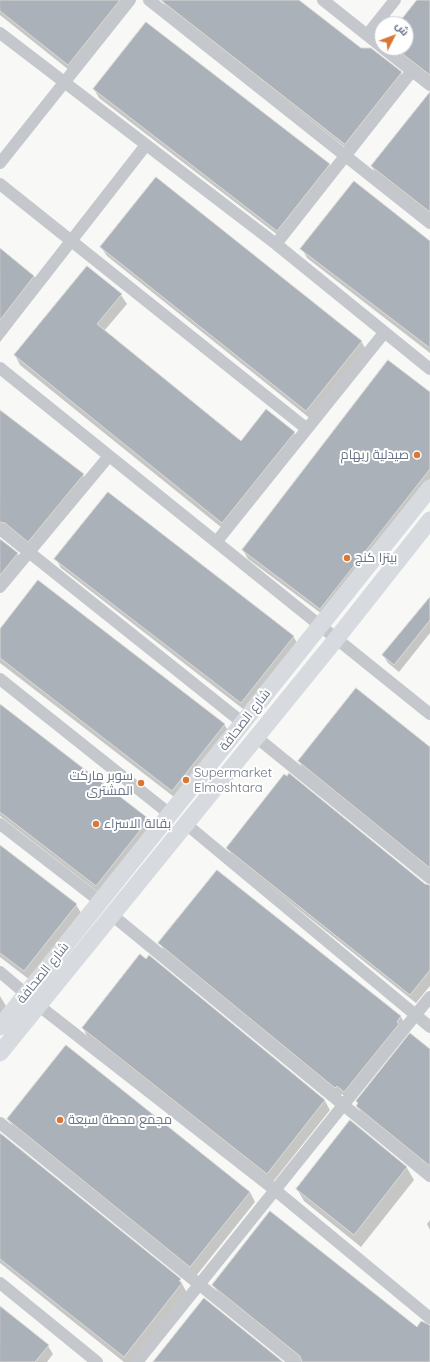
<!DOCTYPE html>
<html>
<head>
<meta charset="utf-8">
<style>
  body { margin:0 }
  #map { position:relative; width:430px; height:1362px; overflow:hidden; background:#f8f8f6; font-family:Quicksand,Cairo,sans-serif }
  canvas { display:block }
  .north { position:absolute; left:374px; top:16px; width:40px; height:40px; box-sizing:border-box; background:#fff; border:1px solid #c3c7cf; border-radius:50%; rotate:48deg; font-size:11px; font-weight:700; line-height:16px; text-align:center; color:#697486 }
  .north::after { content:''; display:block; margin:auto; width:14px; height:18px; background:#db7734; clip-path:polygon(50% 0,100% 100%,50% 72%,0 100%) }
</style>
</head>
<body>
<div id="map">
<canvas width="430" height="1362"></canvas>
<div class="north">ش</div>
</div>
<script>
const c = document.querySelector('canvas').getContext('2d');
c.lineJoin = 'round';
function fillPath(path, color) {
  c.fillStyle = color;
  c.fill(path, 'evenodd');
}
function strokePath(path, color, width, dash) {
  c.strokeStyle = color;
  c.lineWidth = width;
  c.lineCap = dash ? 'butt' : 'round';
  c.setLineDash(dash || []);
  c.stroke(path);
}
function drawText(font, color, halo, rows, align = 'center') {
  c.font = font + ' Quicksand,Cairo,sans-serif';
  c.lineWidth = 4;
  c.setLineDash([]);
  c.textBaseline = 'middle';
  c.strokeStyle = halo;
  c.fillStyle = color;
  for (const [text, x, y, turn = 0] of rows) {
    c.save();
    c.translate(x, y);
    c.rotate((+turn || 0) * Math.PI / 180);
    c.textAlign = isNaN(turn) ? turn : align;
    if (halo) c.strokeText(text, 0, 0);
    c.fillText(text, 0, 0);
    c.restore();
  }
}
fillPath(new Path2D(`
  M 0,0 L 134,0 L 74,74 L 0,15 Z
  M 162,0 L 297,0 L 372,58 L 401,73 L 406,82 L 351,152 L 167,9 Z
  M 418,0 L 430,0 L 430,81 L 391,48 L 406,48 L 406,24 L 399,24 Z
  M 94,89 L 329,164 L 334,174 L 283,239 L 99,98 Z
  M 430,93 L 430,216 L 377,176 L 372,167 Z
  M 430,242 L 430,353 L 307,258 L 302,249 Z
  M 101,247 L 361,341 L 367,351 L 312,420 L 107,256 Z
  M 0,249 L 34,276 L 41,288 L 0,342 Z
  M 121,295 L 127,304 L 104,331 L 241,442 L 294,433 L 299,442 L 227,532 L 20,365 L 15,355 Z
  M 430,393 L 430,484 L 326,617 L 248,559 L 243,550 Z
  M 0,411 L 83,475 L 88,484 L 34,550 L 0,533 Z
  M 0,540 L 18,554 L 23,563 L 0,591 Z
  M 56,559 L 293,636 L 299,646 L 247,712 L 61,568 Z
  M 430,598 L 430,633 L 399,672 L 388,663 L 383,655 Z
  M 0,630 L 224,724 L 230,734 L 178,800 L 0,663 Z
  M 0,705 L 148,819 L 153,829 L 102,895 L 0,816 Z
  M 430,748 L 430,872 L 304,771 L 299,761 Z
  M 0,846 L 76,905 L 82,914 L 30,980 L 0,957 Z
  M 227,848 L 430,886 L 430,986 L 416,1003 L 233,857 Z
  M 217,871 L 401,1017 L 406,1026 L 350,1100 L 342,1094 L 340,1097 L 165,953 L 160,943 Z
  M 149,957 L 325,1101 L 330,1110 L 272,1183 L 88,1038 L 83,1028 Z
  M 0,996 L 6,1006 L 0,1014 Z
  M 430,1050 L 430,1170 L 363,1115 L 357,1106 Z
  M 8,1119 L 250,1192 L 255,1202 L 196,1276 L 14,1128 Z
  M 350,1122 L 407,1168 L 414,1180 L 361,1247 L 304,1201 L 297,1189 Z
  M 1,1134 L 180,1280 L 187,1293 L 132,1362 L 124,1362 L 0,1263 Z
  M 430,1220 L 430,1230 L 427,1224 Z
  M 213,1285 L 417,1328 L 430,1326 L 430,1362 L 302,1362 L 219,1294 Z
  M 0,1307 L 48,1346 L 53,1354 L 47,1362 L 0,1362 Z`), '#0003');
const building = new Path2D(`
  M 0,0 L 120,0 L 68,65 L 0,11 Z
  M 161,0 L 299,0 L 361,48 L 371,48 L 402,72 L 345,144 Z
  M 417,0 L 430,0 L 430,75 L 395,48 L 406,48 L 406,24 L 398,24 Z
  M 146,22 L 330,164 L 277,231 L 93,89 Z
  M 430,92 L 430,212 L 371,166 Z
  M 156,177 L 362,341 L 306,411 L 100,247 Z
  M 354,181 L 430,241 L 430,348 L 300,249 Z
  M 0,248 L 34,276 L 0,320 Z
  M 87,266 L 122,294 L 97,324 L 241,441 L 266,409 L 295,432 L 222,523 L 14,355 Z
  M 388,360 L 430,392 L 430,469 L 320,609 L 242,550 Z
  M 0,410 L 84,474 L 28,542 L 5,523 L 0,522 Z
  M 108,492 L 294,636 L 241,703 L 54,559 Z
  M 0,539 L 18,553 L 0,575 Z
  M 38,580 L 225,724 L 172,791 L 0,658 L 0,629 Z
  M 430,597 L 430,620 L 394,665 L 382,655 Z
  M 356,688 L 430,747 L 430,868 L 298,761 Z
  M 0,704 L 149,819 L 96,886 L 0,812 Z
  M 289,773 L 425,884 L 430,885 L 430,970 L 410,995 L 226,848 L 284,774 L 287,776 Z
  M 0,845 L 77,904 L 24,971 L 0,953 Z
  M 217,870 L 401,1016 L 397,1022 L 399,1024 L 344,1092 L 337,1086 L 335,1088 L 158,943 Z
  M 140,954 L 146,959 L 149,955 L 325,1100 L 267,1174 L 82,1028 Z
  M 410,1033 L 430,1049 L 430,1166 L 356,1106 L 358,1103 L 356,1101 Z
  M 66,1045 L 250,1192 L 190,1267 L 7,1119 Z
  M 350,1120 L 407,1167 L 354,1235 L 296,1189 Z
  M 0,1133 L 181,1279 L 179,1281 L 182,1283 L 124,1357 L 0,1259 Z
  M 270,1211 L 417,1327 L 421,1321 L 430,1325 L 430,1362 L 302,1362 L 300,1356 L 213,1286 L 212,1285 Z
  M 204,1298 L 283,1362 L 153,1362 Z
  M 0,1306 L 49,1345 L 35,1362 L 0,1362 Z`);
fillPath(building, '#abb1b8');
strokePath(building, '#dadad8', 1);
strokePath(new Path2D(`
  M 149,0 L 430,223
  M 323,0 L 382,47
  M 0,33 L 276,244 L 430,369
  M 367,35 L 395,0
  M 383,48 L 430,85
  M 0,163 L 130,0
  M 0,184 L 307,429
  M 276,244 L 412,71
  M 0,332 L 146,145
  M 0,368 L 430,714
  M 0,529 L 243,723
  M 217,541 L 384,333
  M 0,587 L 109,456
  M 0,679 L 171,815
  M 256,737 L 430,878
  M 0,824 L 101,902
  M 186,824 L 430,1027
  M 112,915 L 430,1176
  M 0,972 L 26,994
  M 38,1005 L 275,1190 L 430,1318
  M 0,1123 L 295,1362
  M 0,1283 L 97,1362
  M 137,1362 L 430,997`), '#c4c7cb', 12);
strokePath(new Path2D(`
  M 0,1027 L 430,488
  M 0,1053 L 337,638 L 430,520`), '#d7dadf', 17);
for (const [x, y, r, color] of [
  [417,455,4,"#db7734"],
  [347,558,4,"#db7734"],
  [186,780,4,"#db7734"],
  [141,783,4,"#db7734"],
  [96,824,4,"#db7734"],
  [60,1120,4,"#db7734"]
]) {
  const dot = new Path2D();
  dot.arc(x, y, r, 0, 2 * Math.PI);
  c.fillStyle = color;
  c.fill(dot);
  strokePath(dot, '#fff', 1.5);
}
drawText('13px', '#697486', '#fff', [
  ["صيدلية ريهام",409,455,"right"],
  ["بيتزا كنج",355,558],
  ["Supermarket",194,773],
  ["Elmoshtara",194,788],
  ["سوبر ماركت",133,776,"right"],
  ["المشترى",133,791,"right"],
  ["بقالة الاسراء",104,824],
  ["مجمع محطة سبعة",68,1120]
], 'left');
drawText('13px', '#697486', '#fff', [
  ["شارع الصحافة",245,720,-52],
  ["شارع الصحافة",43,973,-51]
]);
</script>
</body>
</html>
